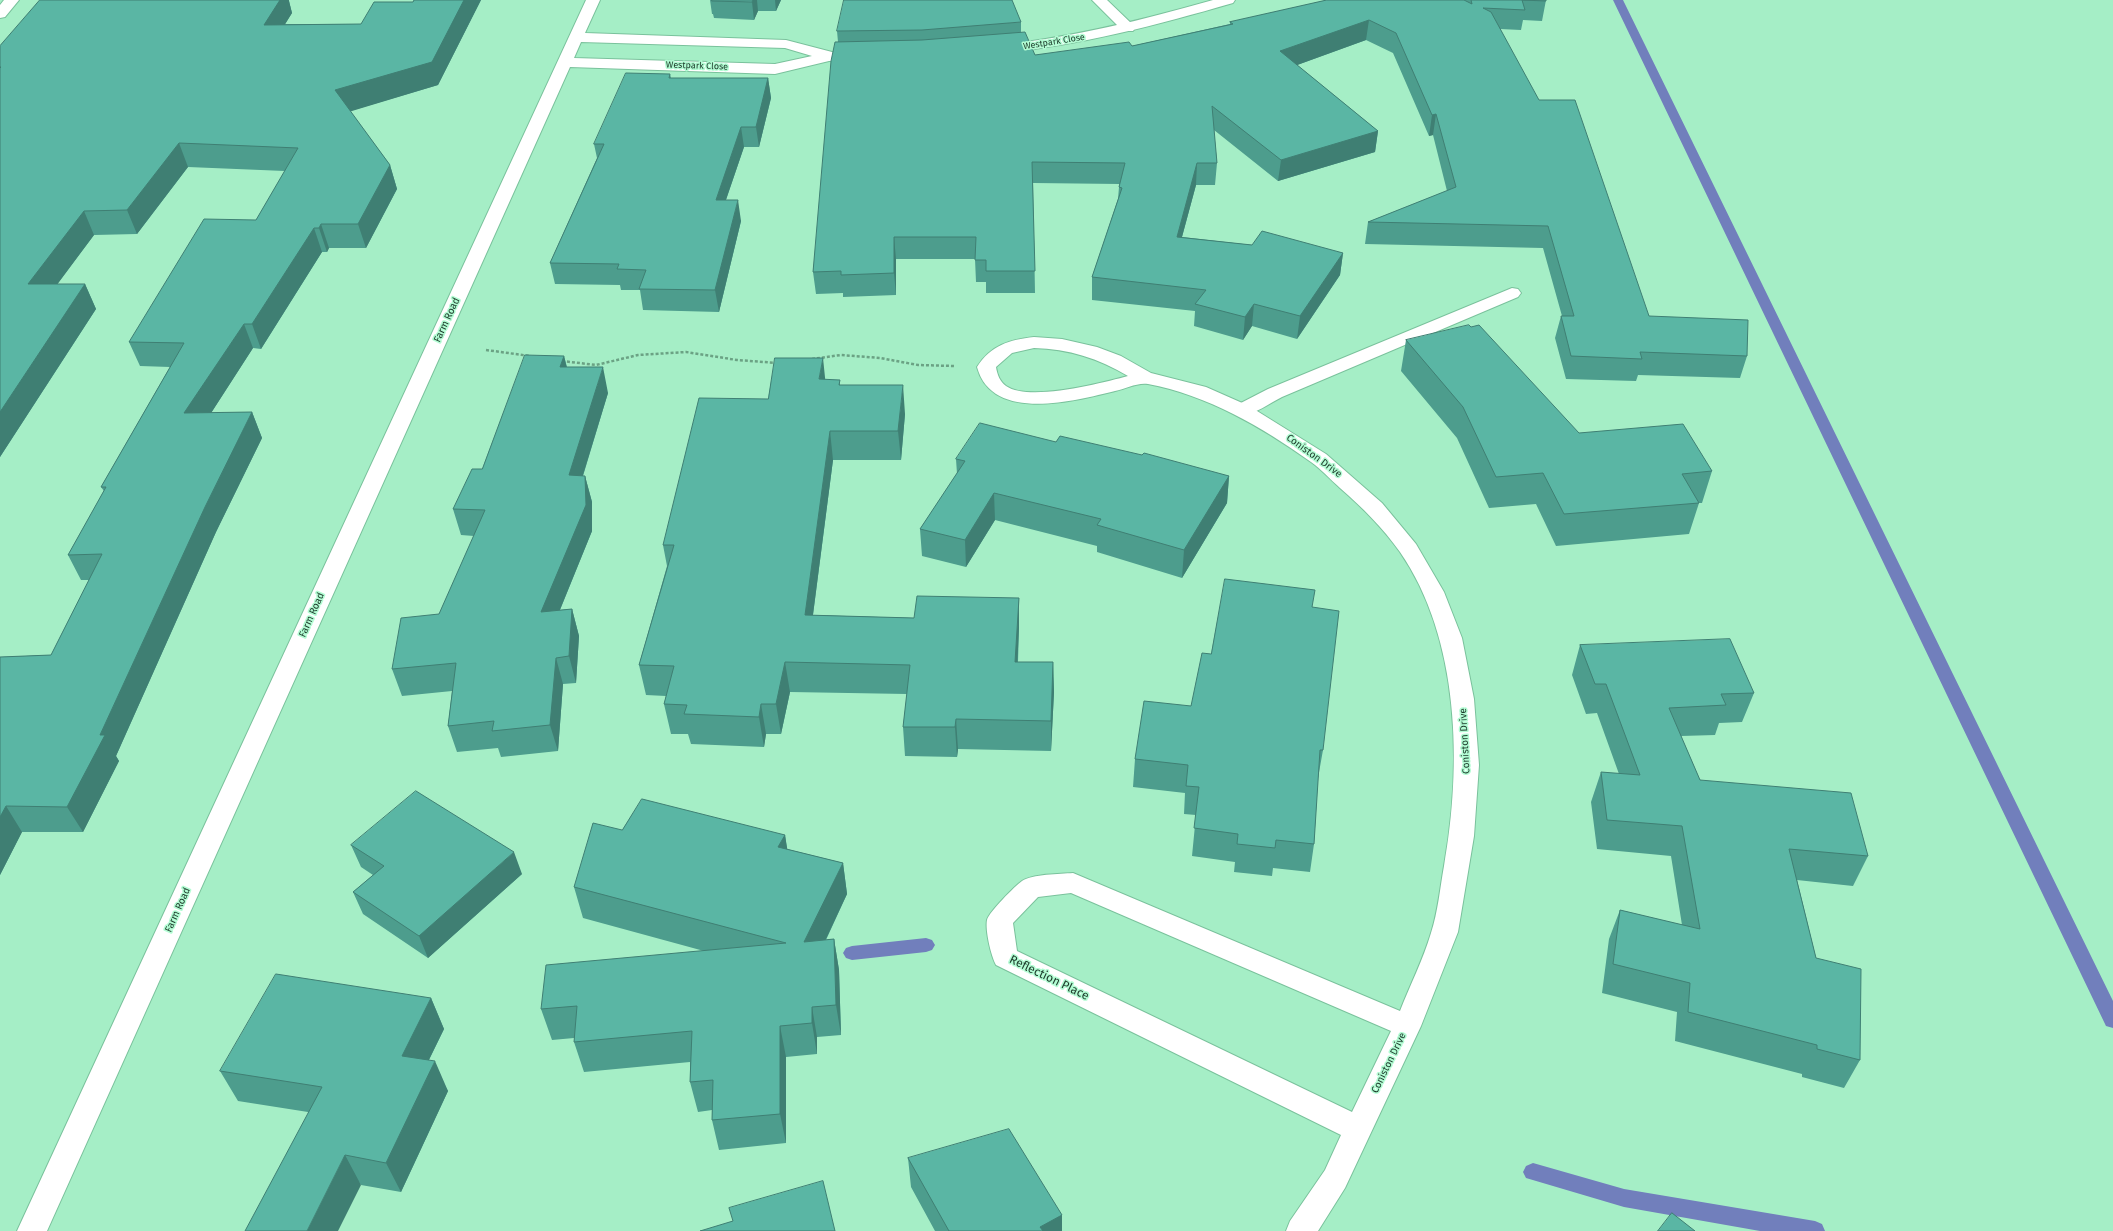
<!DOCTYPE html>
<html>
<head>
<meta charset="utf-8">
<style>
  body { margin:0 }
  canvas { display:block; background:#a5eec6 }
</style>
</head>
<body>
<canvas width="2113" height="1231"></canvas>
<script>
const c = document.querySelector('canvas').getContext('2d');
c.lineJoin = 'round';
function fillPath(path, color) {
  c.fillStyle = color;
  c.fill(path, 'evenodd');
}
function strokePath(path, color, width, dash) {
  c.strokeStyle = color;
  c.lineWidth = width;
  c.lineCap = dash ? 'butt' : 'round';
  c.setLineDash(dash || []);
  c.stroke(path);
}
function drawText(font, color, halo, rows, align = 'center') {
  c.font = font + ' "Fira Sans",sans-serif';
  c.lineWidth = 3;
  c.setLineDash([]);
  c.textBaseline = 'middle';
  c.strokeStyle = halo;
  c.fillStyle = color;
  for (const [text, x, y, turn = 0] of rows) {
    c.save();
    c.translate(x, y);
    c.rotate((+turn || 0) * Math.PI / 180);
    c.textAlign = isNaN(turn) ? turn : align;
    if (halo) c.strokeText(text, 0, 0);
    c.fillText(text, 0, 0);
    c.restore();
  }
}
fillPath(new Path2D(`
  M 1613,0 L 1623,0 L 2113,1001 L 2113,1028 L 2106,1026 Z
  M 926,938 L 932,940 L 935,945 L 932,950 L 926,952 L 852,960 L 846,958 L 843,953 L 846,948 L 852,946 Z
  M 1533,1163 L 1624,1189 L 1815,1221 L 1822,1224 L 1825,1231 L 1760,1231 L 1624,1207 L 1526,1178 L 1523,1172 L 1526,1166 Z`), '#717fbc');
const service = new Path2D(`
  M 1092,0 L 1107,0 L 1133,25 L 1135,28 L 1133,31 L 1123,31 Z
  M 1512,288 L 1518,289 L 1521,293 L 1518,297 L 1282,397 C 1268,404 1251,418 1235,414 L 1232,410 L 1235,406 L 1268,389 Z`);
const minor = new Path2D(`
  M 4,0 L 19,0 L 5,17 L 0,18 L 0,5 Z
  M 586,0 L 600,0 L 585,33 L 786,40 L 832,52 L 867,53 L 869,56 L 867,59 L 862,60 L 829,61 L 775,74 L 570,67 L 47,1231 L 17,1231 ZM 581,42 L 785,48 L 812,56 L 775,64 L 574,58 Z
  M 1213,0 L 1235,0 L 1233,3 C 1157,25 1081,45 1002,53 L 997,52 L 995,49 L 997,46 L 1002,45 C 1074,37 1143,20 1213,0 Z
  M 1034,337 L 1062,339 L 1097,347 L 1121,356 L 1151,373 L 1206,387 L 1249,406 L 1326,454 L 1382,503 L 1416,544 L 1444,592 L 1462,638 L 1474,699 L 1479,765 L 1474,836 L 1458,932 L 1421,1026 L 1345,1188 L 1318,1231 L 1286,1231 L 1290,1221 L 1325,1170 L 1341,1135 L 996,965 C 991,956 985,930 987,920 C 989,912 1015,886 1022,881 C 1032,874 1060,874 1073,873 L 1400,1011 C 1410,985 1423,960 1431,933 C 1438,912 1440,888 1444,866 C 1462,766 1460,639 1400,552 C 1383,528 1362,507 1340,488 C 1330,479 1321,469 1311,462 C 1262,427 1207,395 1148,384 C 1138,382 1125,389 1115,391 C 1074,401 992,423 977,367 C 991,345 1009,340 1034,337 ZM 1034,348 C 1069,349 1098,358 1128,376 C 1102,383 1029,402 1006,386 C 1000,382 997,374 996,367 L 1012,353 ZM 1071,893 L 1391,1031 L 1352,1112 L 1017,951 L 1013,923 L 1038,897 Z`);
strokePath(service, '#7ac29c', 2);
strokePath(minor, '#7ac29c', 2);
strokePath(new Path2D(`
  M 486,350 L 530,356
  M 812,359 L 841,355 L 880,358 L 918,365 L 954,366
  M 562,361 L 596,365 L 638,355 L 686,352 L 737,360 L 777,363`), '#6ba284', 2.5, [3, 2]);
fillPath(service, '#fff');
fillPath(minor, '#fff');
fillPath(new Path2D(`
  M 40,0 L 289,0 L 289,1 L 292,13 L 285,24 L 361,24 L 413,2 L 414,0 L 481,0 L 438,85 L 350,111 L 390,165 L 397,189 L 366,248 L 329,248 L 327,252 L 322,252 L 261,349 L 253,348 L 211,413 L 252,412 L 262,438 L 216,532 L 116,756 L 119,761 L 83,832 L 22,832 L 0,875 L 0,657 L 51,655 L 89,580 L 81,580 L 68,555 L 104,491 L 101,487 L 170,367 L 140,366 L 129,342 L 256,220 L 285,171 L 188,167 L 137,234 L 94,235 L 57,284 L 85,284 L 96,309 L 0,457 L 0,46 Z
  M 710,0 L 781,0 L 776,11 L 758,11 L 754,20 L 714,18 L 713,14 L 712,14 Z
  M 1327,0 L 1546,0 L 1542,21 L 1523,20 L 1521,30 L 1500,29 L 1649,316 L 1747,356 L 1740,378 L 1638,375 L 1636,381 L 1566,379 L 1555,338 L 1561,316 L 1562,316 L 1543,248 L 1365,244 L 1368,222 L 1447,191 L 1433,135 L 1429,136 L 1393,53 L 1366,40 L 1297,65 L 1378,131 L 1375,152 L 1278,181 L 1214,130 L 1217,163 L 1215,185 L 1196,185 L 1182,237 L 1252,245 L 1343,253 L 1340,275 L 1297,339 L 1252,326 L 1243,340 L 1194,326 L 1195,311 L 1092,300 L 1092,277 L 1118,199 L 1119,187 L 1120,184 L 1033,183 L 1035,293 L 986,293 L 986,282 L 976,282 L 975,259 L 896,259 L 896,295 L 843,297 L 843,293 L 816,294 L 813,272 L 838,42 L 837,31 L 1021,22 L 1021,32 L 1035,55 L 1132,46 L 1230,24 L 1230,22 Z
  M 670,74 L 671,78 L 768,78 L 771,98 L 759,147 L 744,147 L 726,200 L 741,221 L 719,312 L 643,310 L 640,290 L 621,290 L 620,285 L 555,284 L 550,263 L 597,158 L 594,144 Z
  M 1406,340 L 1579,433 L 1712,471 L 1702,503 L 1699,503 L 1689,534 L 1556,546 L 1536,504 L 1489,508 L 1457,438 L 1401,371 Z
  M 564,356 L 567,367 L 608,393 L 583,476 L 585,476 L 592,502 L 592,531 L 560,610 L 572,609 L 579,636 L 576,683 L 563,684 L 558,751 L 501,757 L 498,748 L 457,752 L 448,726 L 452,691 L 402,696 L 392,669 L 439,614 L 474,536 L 461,535 L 453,509 Z
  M 825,380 L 840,380 L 840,385 L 905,414 L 901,460 L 833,460 L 813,615 L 914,618 L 1019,598 L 1019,627 L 1018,662 L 1053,662 L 1054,692 L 1051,751 L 958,749 L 957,757 L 905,756 L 903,727 L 907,694 L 790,692 L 781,734 L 766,734 L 764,747 L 691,744 L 688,734 L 671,734 L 664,704 L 666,696 L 646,695 L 639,665 L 667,566 L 663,545 L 768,399 Z
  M 1056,442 L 1229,476 L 1227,503 L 1182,578 L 1097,552 L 1097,546 L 995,520 L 966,567 L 922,556 L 920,529 L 957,474 L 956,459 Z
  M 1312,608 L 1323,750 L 1318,778 L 1314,844 L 1310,872 L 1273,868 L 1272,876 L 1234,872 L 1235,862 L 1192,856 L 1196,815 L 1184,814 L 1185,793 L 1133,787 L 1135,759 L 1191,706 L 1211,654 Z
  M 1580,645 L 1754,693 L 1742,722 L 1719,723 L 1715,735 L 1681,736 L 1700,780 L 1868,856 L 1853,886 L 1797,880 L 1816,958 L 1860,1060 L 1844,1088 L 1802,1077 L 1802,1074 L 1675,1041 L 1677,1012 L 1602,993 L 1609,939 L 1620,910 L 1682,925 L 1671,856 L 1597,849 L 1591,802 L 1601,772 L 1619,774 L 1597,713 L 1586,714 L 1572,675 Z
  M 622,830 L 785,835 L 787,849 L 843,863 L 847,894 L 826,940 L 834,939 L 839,970 L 841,1035 L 817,1037 L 817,1054 L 786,1057 L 786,1143 L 719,1150 L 712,1120 L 712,1110 L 698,1112 L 690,1082 L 690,1062 L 584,1072 L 574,1042 L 574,1038 L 552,1040 L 541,1009 L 704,951 L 583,918 L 574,887 Z
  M 351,845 L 522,874 L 428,958 L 363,914 L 353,892 L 373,875 L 361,867 Z
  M 431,998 L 444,1029 L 429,1060 L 448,1091 L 401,1192 L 361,1185 L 308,1112 L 238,1101 L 220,1071 Z
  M 908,1158 L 1062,1215 L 1062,1231 L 935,1231 L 911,1187 Z`), '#4d9d8d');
fillPath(new Path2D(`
  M 277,0 L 289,0 L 289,1 L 292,13 L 271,47 L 264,25 Z
  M 464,0 L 481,0 L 438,85 L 342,114 L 335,90 Z
  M 753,0 L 757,0 L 758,11 L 754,20 L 752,2 Z
  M 775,0 L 781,0 L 776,11 Z
  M 1369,20 L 1366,40 L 1278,72 L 1280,51 Z
  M 768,78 L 771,98 L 759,147 L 756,127 Z
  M 1436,114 L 1433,135 L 1429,136 L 1432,115 Z
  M 741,127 L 744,147 L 719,220 L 716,200 Z
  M 1378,131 L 1375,152 L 1278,181 L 1281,160 Z
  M 179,143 L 188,167 L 137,234 L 127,210 Z
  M 1197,163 L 1196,185 L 1176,259 L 1177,237 Z
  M 390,165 L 397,189 L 366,248 L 358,224 Z
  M 738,200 L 741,221 L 719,312 L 715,290 Z
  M 84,211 L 94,235 L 39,309 L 28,284 Z
  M 321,224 L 329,248 L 327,252 L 319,228 Z
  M 314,228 L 322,252 L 261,349 L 252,324 Z
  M 894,237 L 896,259 L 896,295 L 894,273 Z
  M 1343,253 L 1340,275 L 1297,339 L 1300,316 Z
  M 85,284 L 96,309 L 0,457 L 0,412 Z
  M 1254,304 L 1252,326 L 1243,340 L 1245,317 Z
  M 244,324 L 253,348 L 195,438 L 184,413 Z
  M 564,356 L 570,381 L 560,367 Z
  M 823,358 L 826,387 L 819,379 Z
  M 603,367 L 608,393 L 575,501 L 569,475 Z
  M 903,385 L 905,414 L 901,460 L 898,431 Z
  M 252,412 L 262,438 L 216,532 L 116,756 L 119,761 L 83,832 L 67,807 L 205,507 Z
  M 830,431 L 833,460 L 809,645 L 805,615 Z
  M 585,476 L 592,502 L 592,531 L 548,639 L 541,612 Z
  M 1229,476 L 1227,503 L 1182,578 L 1184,550 Z
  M 994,493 L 995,520 L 966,567 L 965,540 Z
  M 1019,598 L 1019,627 L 1016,692 L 1015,662 Z
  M 572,609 L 579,636 L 576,683 L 569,656 Z
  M 556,658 L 563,684 L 558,751 L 550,725 Z
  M 785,662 L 790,692 L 781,734 L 776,704 Z
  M 1053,662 L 1054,692 L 1051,751 L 1051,721 Z
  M 761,704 L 766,734 L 764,747 L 759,717 Z
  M 956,719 L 958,749 L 957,757 L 955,727 Z
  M 6,806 L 22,832 L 0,875 L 0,817 Z
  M 785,835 L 790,866 L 778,847 Z
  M 514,852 L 522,874 L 428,958 L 419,936 Z
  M 843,863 L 847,894 L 810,973 L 804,942 Z
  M 834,939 L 839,970 L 841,1035 L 836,1005 Z
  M 431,998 L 444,1029 L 416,1086 L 402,1056 Z
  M 812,1007 L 817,1037 L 817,1054 L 812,1023 Z
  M 780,1026 L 786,1057 L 786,1143 L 780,1114 Z
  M 435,1061 L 448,1091 L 401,1192 L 386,1163 Z
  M 345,1155 L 361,1185 L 338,1231 L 307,1231 Z
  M 1062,1215 L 1062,1231 L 1040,1231 L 1040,1227 Z`), '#3f7f73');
const building = new Path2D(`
  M 40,0 L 280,0 L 264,25 L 361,24 L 374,2 L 413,2 L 414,0 L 464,0 L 432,62 L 335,90 L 390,165 L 358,224 L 321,224 L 319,228 L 314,228 L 252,324 L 244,324 L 184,413 L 252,412 L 205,507 L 100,735 L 105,735 L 67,807 L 6,806 L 0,817 L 0,657 L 51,655 L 102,554 L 68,555 L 106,487 L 101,487 L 184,343 L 129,342 L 204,219 L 256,220 L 298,148 L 179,143 L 127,210 L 84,211 L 28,284 L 85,284 L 0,412 L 0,68 L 1,67 L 0,67 L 0,46 Z
  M 712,0 L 753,0 L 752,2 L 712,1 Z
  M 844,0 L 1012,0 L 1021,22 L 922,30 L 837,31 Z
  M 1327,0 L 1464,0 L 1472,4 L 1471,0 L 1546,0 L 1546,1 L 1522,0 L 1525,10 L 1483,8 L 1491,12 L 1539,100 L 1575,100 L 1649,316 L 1748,320 L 1747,356 L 1640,352 L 1642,359 L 1571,356 L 1561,316 L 1574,316 L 1548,226 L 1368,222 L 1456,187 L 1436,114 L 1432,115 L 1396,33 L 1369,20 L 1280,51 L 1378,131 L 1281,160 L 1212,106 L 1217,163 L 1197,163 L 1177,237 L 1252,245 L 1262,231 L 1343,253 L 1300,316 L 1254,304 L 1245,317 L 1195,304 L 1206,290 L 1092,277 L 1122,188 L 1119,187 L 1125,163 L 1032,162 L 1035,271 L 986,271 L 986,260 L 975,260 L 976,237 L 894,237 L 894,273 L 841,275 L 841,271 L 813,272 L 831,61 L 835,42 L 922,40 L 1025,32 L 1035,55 L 1129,42 L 1132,46 L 1233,24 L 1230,22 Z
  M 626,73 L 670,74 L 669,78 L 768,78 L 756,127 L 741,127 L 716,200 L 738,200 L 715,290 L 639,289 L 646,270 L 617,269 L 619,264 L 550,263 L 604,144 L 594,144 Z
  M 1469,325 L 1471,327 L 1479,325 L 1579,433 L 1683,424 L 1712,471 L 1682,474 L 1699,503 L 1564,514 L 1543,473 L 1496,477 L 1463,407 L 1406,340 Z
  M 525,355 L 564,356 L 560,367 L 603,367 L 569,475 L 585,476 L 586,505 L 541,612 L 572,609 L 569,656 L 556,658 L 550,725 L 492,731 L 494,721 L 448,726 L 456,663 L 392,669 L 401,618 L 439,614 L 485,510 L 453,509 L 472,469 L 482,469 Z
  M 775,358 L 823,358 L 819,379 L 840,380 L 839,385 L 903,385 L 898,431 L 830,431 L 805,615 L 914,618 L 917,596 L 1019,598 L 1015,662 L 1053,662 L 1051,721 L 956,719 L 955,727 L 903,727 L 910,665 L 785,662 L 776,704 L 761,704 L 759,717 L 684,714 L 687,705 L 664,704 L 674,666 L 639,665 L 674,545 L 663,545 L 699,398 L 768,399 Z
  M 980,423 L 1056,442 L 1060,436 L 1142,455 L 1144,453 L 1229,476 L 1184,550 L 1097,525 L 1101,519 L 994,493 L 965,540 L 920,529 L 965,461 L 956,459 Z
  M 1225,579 L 1315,590 L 1312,607 L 1339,611 L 1323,750 L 1320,750 L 1314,844 L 1276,840 L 1275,848 L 1237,844 L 1238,834 L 1194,828 L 1199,787 L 1186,786 L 1188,765 L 1135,759 L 1144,701 L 1191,706 L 1202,653 L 1211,654 Z
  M 1730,639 L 1754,693 L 1721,694 L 1726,705 L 1669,708 L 1700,780 L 1851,793 L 1868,856 L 1789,849 L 1816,958 L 1861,969 L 1860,1060 L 1817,1049 L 1817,1045 L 1688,1012 L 1690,983 L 1613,964 L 1620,910 L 1700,929 L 1682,826 L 1607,820 L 1601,772 L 1640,775 L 1606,684 L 1595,684 L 1580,645 Z
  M 416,791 L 514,852 L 419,936 L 353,892 L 384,866 L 351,845 Z
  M 642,799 L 785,835 L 778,847 L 843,863 L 804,942 L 834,939 L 836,1005 L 812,1007 L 812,1023 L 780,1026 L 780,1114 L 712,1120 L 713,1080 L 690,1082 L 692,1031 L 574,1042 L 577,1006 L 541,1009 L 546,965 L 786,943 L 574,887 L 593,823 L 622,830 Z
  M 276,974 L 431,998 L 402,1056 L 435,1061 L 386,1163 L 345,1155 L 307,1231 L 245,1231 L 322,1087 L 220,1071 Z
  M 1009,1129 L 1062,1215 L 1040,1227 L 1043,1231 L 949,1231 L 908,1158 Z
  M 823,1181 L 835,1231 L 700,1231 L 733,1221 L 729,1208 Z
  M 1672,1213 L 1695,1231 L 1658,1231 Z`);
fillPath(building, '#5ab6a4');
strokePath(building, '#3f7f73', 1);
drawText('9px', '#1c3a2a', '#b2fcd3', [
  ["Westpark Close",1054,42,-9],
  ["Westpark Close",697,66,2]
]);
drawText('10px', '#1c3a2a', '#b2fcd3', [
  ["Farm Road",447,320,-65],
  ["Coniston Drive",1314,456,36],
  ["Farm Road",312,615,-66],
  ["Coniston Drive",1465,741,-93],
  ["Farm Road",178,910,-66],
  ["Coniston Drive",1389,1063,-64]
]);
drawText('12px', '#1c3a2a', '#b2fcd3', [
  ["Reflection Place",1049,978,26]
]);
</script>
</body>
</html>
